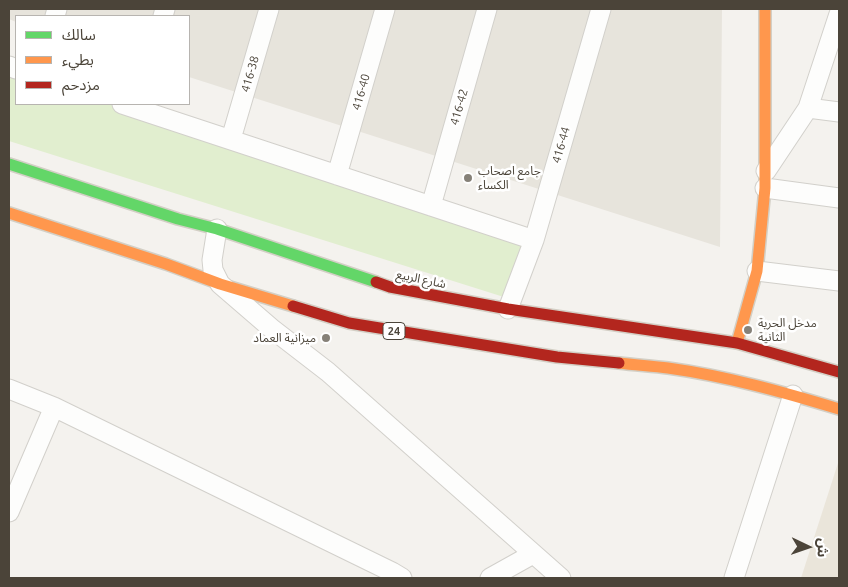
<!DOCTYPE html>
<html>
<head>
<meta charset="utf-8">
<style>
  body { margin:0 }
  #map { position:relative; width:848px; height:587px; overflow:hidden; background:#f4f2ee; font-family:Ubuntu,"Noto Sans Arabic",sans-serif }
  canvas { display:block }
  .frame { position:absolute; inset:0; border:10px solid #4b4439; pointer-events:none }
  .legend { position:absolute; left:15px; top:15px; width:175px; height:90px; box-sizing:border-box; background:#fff; border:1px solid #b7b4b0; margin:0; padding:6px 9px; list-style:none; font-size:15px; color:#4b4439 }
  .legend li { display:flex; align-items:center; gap:10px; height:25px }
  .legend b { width:25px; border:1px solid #b7b4b0 }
  .north { position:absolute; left:783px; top:522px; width:50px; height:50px; -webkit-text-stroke:4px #fff; paint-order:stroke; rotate:93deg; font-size:14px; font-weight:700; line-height:20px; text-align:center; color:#4b4439 }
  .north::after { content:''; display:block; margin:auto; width:18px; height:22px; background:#4b4439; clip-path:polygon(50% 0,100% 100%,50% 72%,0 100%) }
</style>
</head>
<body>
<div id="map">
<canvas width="848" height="587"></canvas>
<div class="frame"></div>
<ul class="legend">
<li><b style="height:6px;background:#63d668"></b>سالك</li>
<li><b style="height:6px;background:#ff974d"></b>بطيء</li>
<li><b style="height:6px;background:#b3261e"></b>مزدحم</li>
</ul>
<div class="north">ش</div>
</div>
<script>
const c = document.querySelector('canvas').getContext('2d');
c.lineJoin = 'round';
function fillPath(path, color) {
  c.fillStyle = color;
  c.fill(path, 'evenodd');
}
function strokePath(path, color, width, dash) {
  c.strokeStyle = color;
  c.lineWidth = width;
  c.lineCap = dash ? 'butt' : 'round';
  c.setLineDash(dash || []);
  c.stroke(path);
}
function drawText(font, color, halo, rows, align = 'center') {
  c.font = font + ' Ubuntu,"Noto Sans Arabic",sans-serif';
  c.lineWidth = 5;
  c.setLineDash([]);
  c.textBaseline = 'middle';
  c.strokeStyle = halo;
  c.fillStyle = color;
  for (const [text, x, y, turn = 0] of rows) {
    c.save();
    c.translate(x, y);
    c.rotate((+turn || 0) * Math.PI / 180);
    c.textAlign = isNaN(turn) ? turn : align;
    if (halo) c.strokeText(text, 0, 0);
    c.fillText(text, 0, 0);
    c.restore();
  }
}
fillPath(new Path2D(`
  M 9,9 L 722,9 L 720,247 L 189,77 L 189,16 L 16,16 L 16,22 L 9,19 Z`), '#e7e4dc');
fillPath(new Path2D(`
  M 839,460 L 839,578 L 801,578 Z`), '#eae5da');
fillPath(new Path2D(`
  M 9,71 L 16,74 L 16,104 L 108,104 L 528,242 L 507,298 L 9,141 Z`), '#e1eecf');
const street = new Path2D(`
  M 55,16 L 57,9
  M 163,16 L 165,9
  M 9,66 L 16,69
  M 122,104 L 534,240
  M 808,108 L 839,112
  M 231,139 L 269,9
  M 766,171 L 808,108 L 839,14
  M 337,175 L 385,9
  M 765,188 L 839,198
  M 431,206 L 487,9
  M 217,229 L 212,260 L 213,270 L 220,284 L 271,328 L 328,372 L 561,578
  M 757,271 L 839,281
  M 508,309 L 534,240 L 601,9
  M 9,389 L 54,407 L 392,572 L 402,578
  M 9,512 L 54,407
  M 490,578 L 533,554
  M 734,578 L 793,395`);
const fast = new Path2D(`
  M 9,164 L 178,219 L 217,229 L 376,282`);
const slow = new Path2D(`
  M 9,213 L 166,264 L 220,284 L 293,306
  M 737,343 L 757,271 L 765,188 L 765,9
  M 619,363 C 635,365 652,366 668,368 C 726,376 783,392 839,409`);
const jam = new Path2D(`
  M 376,282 L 390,287 L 508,309 L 737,343 L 839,372
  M 293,306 L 349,323 L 557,357 L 619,363`);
strokePath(street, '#d2d0cb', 21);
strokePath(fast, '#d3cfc5', 14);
strokePath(slow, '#d3cfc5', 14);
strokePath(jam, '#d3cfc5', 14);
strokePath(street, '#fdfdfc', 19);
strokePath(fast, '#63d668', 11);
strokePath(slow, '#ff974d', 11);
strokePath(jam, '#b3261e', 11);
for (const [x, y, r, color] of [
  [468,178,5,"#868178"],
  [748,330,5,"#868178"],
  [326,338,5,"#868178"]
]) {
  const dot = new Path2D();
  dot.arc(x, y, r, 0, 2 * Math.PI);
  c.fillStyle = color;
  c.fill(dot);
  strokePath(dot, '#fff', 2);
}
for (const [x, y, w] of [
  [394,331,22]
]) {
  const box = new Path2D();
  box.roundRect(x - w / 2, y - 8.5, w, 17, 4);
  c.fillStyle = '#fff';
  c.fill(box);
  strokePath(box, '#4b4439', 1);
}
drawText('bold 11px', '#4b4439', null, [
  ["24",394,331]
]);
drawText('12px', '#4b4439', '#fff', [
  ["416-38",250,74,-74],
  ["416-40",361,92,-74],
  ["416-42",459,107,-74],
  ["416-44",561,145,-74],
  ["شارع الربيع",421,279,12]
]);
drawText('12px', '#4b4439', '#fff', [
  ["جامع اصحاب",478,171],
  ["الکساء",478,185],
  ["مدخل الحرية",758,323],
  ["الثانية",758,337],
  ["ميزانية العماد",316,338,"right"]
], 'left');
</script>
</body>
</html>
